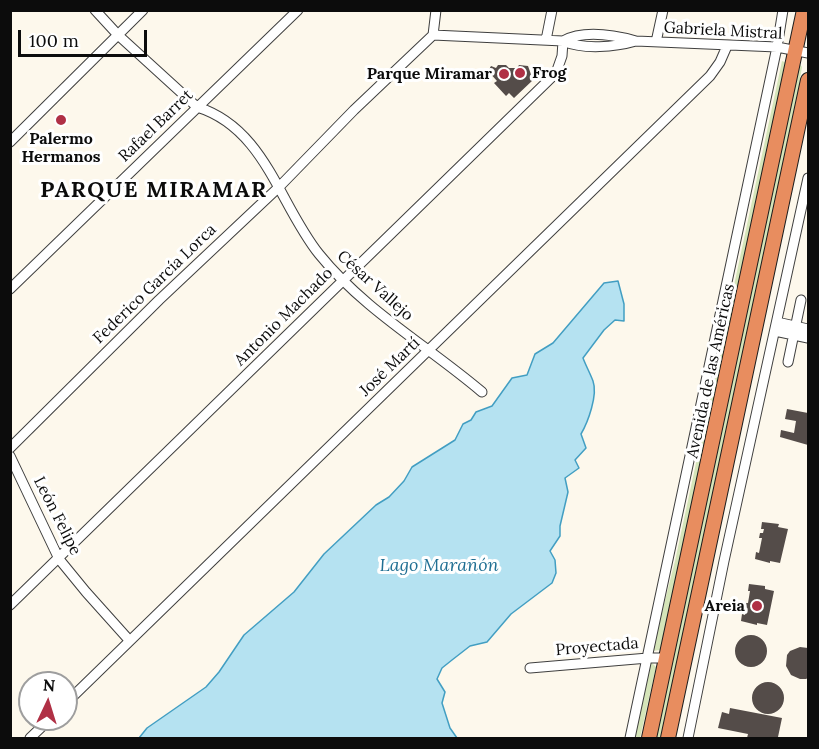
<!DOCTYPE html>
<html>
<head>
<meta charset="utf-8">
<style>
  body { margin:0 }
  #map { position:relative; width:819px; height:749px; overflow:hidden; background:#fdf8ec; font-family:Lora,serif }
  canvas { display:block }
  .frame { position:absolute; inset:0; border:12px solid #0c0c0c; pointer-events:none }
  .north { position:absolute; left:18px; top:671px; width:60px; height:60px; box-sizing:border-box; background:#fff; border:2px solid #9e9e9e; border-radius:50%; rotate:4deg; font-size:16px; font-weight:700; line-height:24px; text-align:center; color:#0c0c0c }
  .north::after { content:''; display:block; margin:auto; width:21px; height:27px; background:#b03045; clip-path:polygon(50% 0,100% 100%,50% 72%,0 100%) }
  .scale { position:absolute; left:18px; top:30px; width:129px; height:27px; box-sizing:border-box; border:3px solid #0c0c0c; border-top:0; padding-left:8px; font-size:18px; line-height:21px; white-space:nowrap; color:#0c0c0c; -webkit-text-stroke:4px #fff; paint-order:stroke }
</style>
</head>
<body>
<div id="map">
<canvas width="819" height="749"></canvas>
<div class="frame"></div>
<div class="north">N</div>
<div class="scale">100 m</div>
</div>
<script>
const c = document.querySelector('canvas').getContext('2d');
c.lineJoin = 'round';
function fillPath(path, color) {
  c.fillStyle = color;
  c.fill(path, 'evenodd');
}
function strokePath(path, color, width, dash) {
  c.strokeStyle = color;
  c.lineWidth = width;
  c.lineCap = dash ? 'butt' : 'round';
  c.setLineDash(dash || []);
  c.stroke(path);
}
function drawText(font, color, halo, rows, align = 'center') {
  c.font = font + ' Lora,serif';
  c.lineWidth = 6;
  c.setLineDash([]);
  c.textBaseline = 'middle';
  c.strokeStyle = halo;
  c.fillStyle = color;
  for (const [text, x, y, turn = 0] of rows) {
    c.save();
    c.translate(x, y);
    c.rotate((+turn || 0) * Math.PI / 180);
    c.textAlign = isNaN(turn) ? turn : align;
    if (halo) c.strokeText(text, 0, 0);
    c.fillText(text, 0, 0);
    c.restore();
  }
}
fillPath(new Path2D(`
  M 782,61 L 787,63 L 660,650 L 652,651 L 675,561 Z
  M 800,64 L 802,67 L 796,103 L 796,122 L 662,738 L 654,738 L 788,119 L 797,66 Z
  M 650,663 L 652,663 L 656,667 L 640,738 L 634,738 Z`), '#d5e5b9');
const water = new Path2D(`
  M 618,281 L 624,304 L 624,321 L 615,320 L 604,330 L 583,358 C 586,366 590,373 593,381 C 598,395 588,422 581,434 L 586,448 L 575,460 L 579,468 L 565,478 L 568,492 L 560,526 L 560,536 L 550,551 L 555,560 L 556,573 L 552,583 L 511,614 L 487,642 L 470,646 L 452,660 L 442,668 L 437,679 L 445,692 L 442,703 L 450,728 L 457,738 L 139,738 L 147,728 L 206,687 L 219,672 L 244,635 L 294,592 L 324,554 L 376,505 L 389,497 L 404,481 L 412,467 L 455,440 L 463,424 L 471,420 L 476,412 L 492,406 L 512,378 L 527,375 L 535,354 L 553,343 L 604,283 Z`);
fillPath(water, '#b5e2f1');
strokePath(water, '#429ec2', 1.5);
fillPath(new Path2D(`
  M 498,65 L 506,65 L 509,68 L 517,68 L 519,65 L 528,66 L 533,80 L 514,98 L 509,93 L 506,96 L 494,83 L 497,81 L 488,71 L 491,66 L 496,68 Z
  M 787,409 L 808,413 L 808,445 L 780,437 L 781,430 L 794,433 L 796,421 L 785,419 Z
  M 762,522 L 779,524 L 778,527 L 788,529 L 780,563 L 770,561 L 770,563 L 755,559 L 756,552 L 759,553 L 762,538 L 759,538 L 760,533 L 763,533 L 764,529 L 761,529 Z
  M 749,584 L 765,586 L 765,589 L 774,591 L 767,625 L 757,623 L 757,625 L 741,621 L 742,614 L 745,615 L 746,611 L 743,611 L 745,603 L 748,603 L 750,591 L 748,591 Z
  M735 651a16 16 0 1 1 32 0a16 16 0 1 1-32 0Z
  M 800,647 L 808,648 L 808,678 L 806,679 L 800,679 L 791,675 L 786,666 L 787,655 L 790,651 Z
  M752 698a16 16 0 1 1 32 0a16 16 0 1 1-32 0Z
  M 730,708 L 782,718 L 778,737 L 747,738 L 748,734 L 718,728 L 722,712 L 729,714 Z`), '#544c49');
const minor = new Path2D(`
  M 95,10 L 118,35 L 197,107 C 265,128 279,204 319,254 C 364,310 428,346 482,392
  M 433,35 L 563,41 C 584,50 615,47 636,41
  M 546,40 L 552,10
  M 563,41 C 583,30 614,35 636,41 L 777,47 L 808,53
  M 656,42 L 663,10
  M 10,142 L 143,10
  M 10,289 L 298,10
  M 777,322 L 808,329
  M 775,331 L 808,338
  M 788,362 L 801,300
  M 10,448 L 159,300 L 279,187 L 354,110 L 433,35 L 436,10
  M 10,456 L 59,559 L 86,592 L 129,640
  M 10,605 L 556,73 L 562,56 L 563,41
  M 530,668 L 648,658 L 666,658
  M 66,703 L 710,76 L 720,62 L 727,46
  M 30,738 L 50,719
  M 630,738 L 777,47 L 783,10
  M 688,738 L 724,561 L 808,178`);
const highway = new Path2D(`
  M 649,738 L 804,10
  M 668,738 L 808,80`);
strokePath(minor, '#3f3f3f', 11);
strokePath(highway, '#1d1d1d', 16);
strokePath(minor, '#fff', 9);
strokePath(highway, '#e88d5f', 14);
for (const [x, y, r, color] of [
  [520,73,6,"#b03045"],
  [504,74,6,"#b03045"],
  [61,120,6,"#b03045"],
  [757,606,6,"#b03045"]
]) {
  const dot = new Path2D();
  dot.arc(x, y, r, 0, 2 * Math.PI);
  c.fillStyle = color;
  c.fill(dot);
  strokePath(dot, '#fff', 2);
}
drawText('16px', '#0c0c0c', '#fff', [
  ["Gabriela Mistral",723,31,3],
  ["Rafael Barret",156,126,-44],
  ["Federico García Lorca",155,284,-44],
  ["César Vallejo",375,286,42],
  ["Antonio Machado",284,317,-45],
  ["José Martí",390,367,-44],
  ["Avenida de las Américas",711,371,-78],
  ["León Felipe",57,516,63],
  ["Proyectada",597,647,-5]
]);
drawText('bold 16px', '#0c0c0c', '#fff', [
  ["Frog",532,73,"left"],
  ["Parque Miramar",492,74],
  ["Palermo",61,139,"center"],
  ["Hermanos",61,157,"center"],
  ["Areia",745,606]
], 'right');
drawText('italic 18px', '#206f93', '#fff', [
  ["Lago Marañón",439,566]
]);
c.letterSpacing = '1.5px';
drawText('bold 22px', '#0c0c0c', '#fff', [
  ["PARQUE MIRAMAR",154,191]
]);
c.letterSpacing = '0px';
</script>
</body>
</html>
